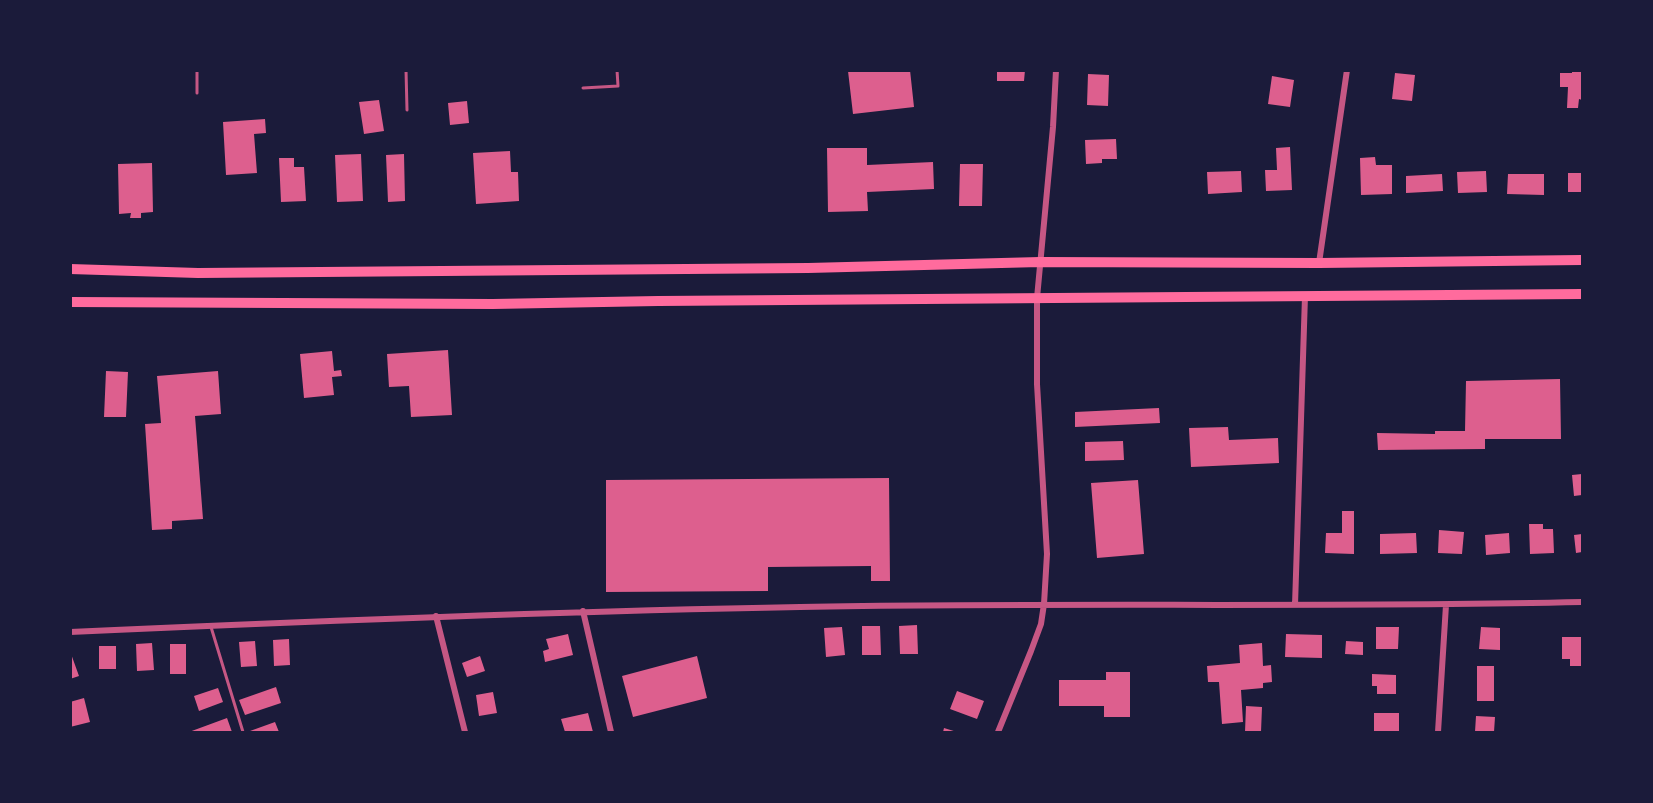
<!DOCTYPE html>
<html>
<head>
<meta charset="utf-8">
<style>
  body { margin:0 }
  #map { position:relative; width:1653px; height:803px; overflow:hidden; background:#1b1b3a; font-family:Karla,sans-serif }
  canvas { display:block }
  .frame { position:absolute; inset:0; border:72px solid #1b1b3a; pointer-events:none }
</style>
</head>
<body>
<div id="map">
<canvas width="1653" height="803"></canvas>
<div class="frame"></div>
</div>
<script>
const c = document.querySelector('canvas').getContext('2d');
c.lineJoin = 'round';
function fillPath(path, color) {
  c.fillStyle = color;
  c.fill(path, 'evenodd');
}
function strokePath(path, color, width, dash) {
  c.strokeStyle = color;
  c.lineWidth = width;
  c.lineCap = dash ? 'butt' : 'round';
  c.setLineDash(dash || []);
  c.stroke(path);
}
fillPath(new Path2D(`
  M 910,70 L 914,107 L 853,114 L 848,71 Z
  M 997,70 L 1025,70 L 1024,81 L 997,81 Z
  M 1572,70 L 1582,70 L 1582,100 L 1579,99 L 1578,108 L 1567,108 L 1568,87 L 1560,87 L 1560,73 L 1572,73 Z
  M 1395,73 L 1415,75 L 1412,101 L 1392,99 Z
  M 1088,74 L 1109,75 L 1108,106 L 1087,105 Z
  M 1272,76 L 1294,80 L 1290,107 L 1268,104 Z
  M 379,100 L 384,131 L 364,134 L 359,102 Z
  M 467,101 L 469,123 L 450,125 L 448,103 Z
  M 265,119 L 266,133 L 254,134 L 257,173 L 226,175 L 223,122 Z
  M 1116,139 L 1117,159 L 1102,159 L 1102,163 L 1086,164 L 1085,140 Z
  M 1290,147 L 1292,190 L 1266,191 L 1265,170 L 1277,170 L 1276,148 Z
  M 827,148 L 867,148 L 867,165 L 933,162 L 934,189 L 867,192 L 868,211 L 828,212 Z
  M 510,151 L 511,172 L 518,172 L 519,201 L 476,204 L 473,153 Z
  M 361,154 L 363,201 L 337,202 L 335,155 Z
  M 404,154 L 405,201 L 388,202 L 386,155 Z
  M 1375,157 L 1376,165 L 1392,165 L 1392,194 L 1361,195 L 1360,158 Z
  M 279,158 L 294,158 L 294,167 L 304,167 L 306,201 L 281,202 Z
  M 152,163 L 153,212 L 141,213 L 141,218 L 130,218 L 131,213 L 119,214 L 118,164 Z
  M 960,164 L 983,164 L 982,206 L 959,206 Z
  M 1241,171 L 1242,192 L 1208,194 L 1207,172 Z
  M 1486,171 L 1487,192 L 1458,193 L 1457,172 Z
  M 1568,173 L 1582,173 L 1582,192 L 1568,192 Z
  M 1442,174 L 1443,191 L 1406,193 L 1406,176 Z
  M 1508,174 L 1544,174 L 1544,195 L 1507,194 Z
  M 448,350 L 452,415 L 411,417 L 409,386 L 389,387 L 387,354 Z
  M 332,351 L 334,371 L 341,370 L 342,376 L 332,377 L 334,395 L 304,398 L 300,354 Z
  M 106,371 L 128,372 L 126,417 L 104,417 Z
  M 218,371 L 221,414 L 195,416 L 203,519 L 172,521 L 172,529 L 152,530 L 145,424 L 161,423 L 157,376 Z
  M 1560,379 L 1561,439 L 1485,439 L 1485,449 L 1378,450 L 1377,433 L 1435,434 L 1435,431 L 1465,431 L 1466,381 Z
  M 1159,408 L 1160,423 L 1075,427 L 1075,412 Z
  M 1228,427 L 1229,440 L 1278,438 L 1279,463 L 1191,467 L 1189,428 Z
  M 1123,441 L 1124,460 L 1085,461 L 1085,442 Z
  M 1582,474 L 1582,495 L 1574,496 L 1572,475 Z
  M 889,478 L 890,581 L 871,581 L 871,566 L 768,567 L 768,591 L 606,592 L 606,480 Z
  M 1138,480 L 1144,554 L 1097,558 L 1091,483 Z
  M 1342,511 L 1354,511 L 1354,554 L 1325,553 L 1326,533 L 1342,533 Z
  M 1529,524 L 1543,524 L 1543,529 L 1553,529 L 1554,553 L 1530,554 Z
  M 1439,530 L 1464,532 L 1462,554 L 1438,553 Z
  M 1416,533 L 1417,553 L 1380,554 L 1380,534 Z
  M 1509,533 L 1510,553 L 1486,555 L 1485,535 Z
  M 1582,534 L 1582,552 L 1576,553 L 1574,535 Z
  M 917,625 L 918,654 L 900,654 L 899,626 Z
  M 862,626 L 880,626 L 881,655 L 862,655 Z
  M 842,627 L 845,655 L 826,657 L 824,628 Z
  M 1376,627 L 1399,627 L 1398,649 L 1376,649 Z
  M 1481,627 L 1500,628 L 1500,650 L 1479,649 Z
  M 568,634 L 573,655 L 545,662 L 543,651 L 549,649 L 546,639 Z
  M 1286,634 L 1322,635 L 1322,658 L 1285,657 Z
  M 1562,637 L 1582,637 L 1582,666 L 1570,666 L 1570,659 L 1562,659 Z
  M 289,639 L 290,665 L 274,666 L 273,640 Z
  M 255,641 L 257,666 L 241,667 L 239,642 Z
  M 1346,641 L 1363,642 L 1363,655 L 1345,654 Z
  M 152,643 L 154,670 L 137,671 L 136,644 Z
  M 1262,643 L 1263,666 L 1271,665 L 1272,682 L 1263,683 L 1263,688 L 1241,690 L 1243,722 L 1222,724 L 1219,682 L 1208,682 L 1207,666 L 1240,663 L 1239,645 Z
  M 170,644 L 186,644 L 186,674 L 170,674 Z
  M 99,646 L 116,646 L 116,669 L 99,669 Z
  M 70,651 L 79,676 L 70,679 Z
  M 480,656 L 485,671 L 467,677 L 462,663 Z
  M 697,656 L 707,698 L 633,717 L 622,676 Z
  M 1477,666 L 1494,666 L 1494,701 L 1477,701 Z
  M 1106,672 L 1130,672 L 1130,717 L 1104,717 L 1104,706 L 1059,706 L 1059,680 L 1106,680 Z
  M 1372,674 L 1396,675 L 1396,694 L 1377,694 L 1377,686 L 1372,686 Z
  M 276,687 L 281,703 L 245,715 L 239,700 Z
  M 218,688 L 223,702 L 199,711 L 194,696 Z
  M 957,691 L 984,701 L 977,719 L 950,709 Z
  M 493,692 L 497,713 L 479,716 L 476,695 Z
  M 84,698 L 90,722 L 70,727 L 70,702 Z
  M 1246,706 L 1262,707 L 1261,732 L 1245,732 Z
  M 588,713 L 593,732 L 565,732 L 561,719 Z
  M 1374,713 L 1399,713 L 1399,732 L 1374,732 Z
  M 1476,716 L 1495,717 L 1494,732 L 1475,732 Z
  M 227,718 L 232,732 L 189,732 Z
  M 275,722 L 279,732 L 250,732 L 250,731 Z
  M 944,728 L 957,732 L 943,732 Z`), '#dd5f8e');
strokePath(new Path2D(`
  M 406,70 L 407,110
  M 583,88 L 618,86 L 617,70
  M 197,93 L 197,70
  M 211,627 L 243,732`), '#c65784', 3);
strokePath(new Path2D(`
  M 1319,263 L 1347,70
  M 1295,605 L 1305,296
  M 583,611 L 611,732
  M 436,616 L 465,732
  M 70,632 C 314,621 556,611 800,607 C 1061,602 1322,608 1582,602
  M 998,732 L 1031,651 L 1041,624 L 1044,604 L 1047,554 L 1037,384 L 1037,298 L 1053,127 L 1056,70
  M 1438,732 L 1446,605`), '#c65784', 6);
strokePath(new Path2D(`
  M 70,269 L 198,273 L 808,268 L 1040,262 L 1319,263 L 1582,260
  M 70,302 L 493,304 L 658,301 L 1582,294`), '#ff6b9d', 10);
</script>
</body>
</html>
